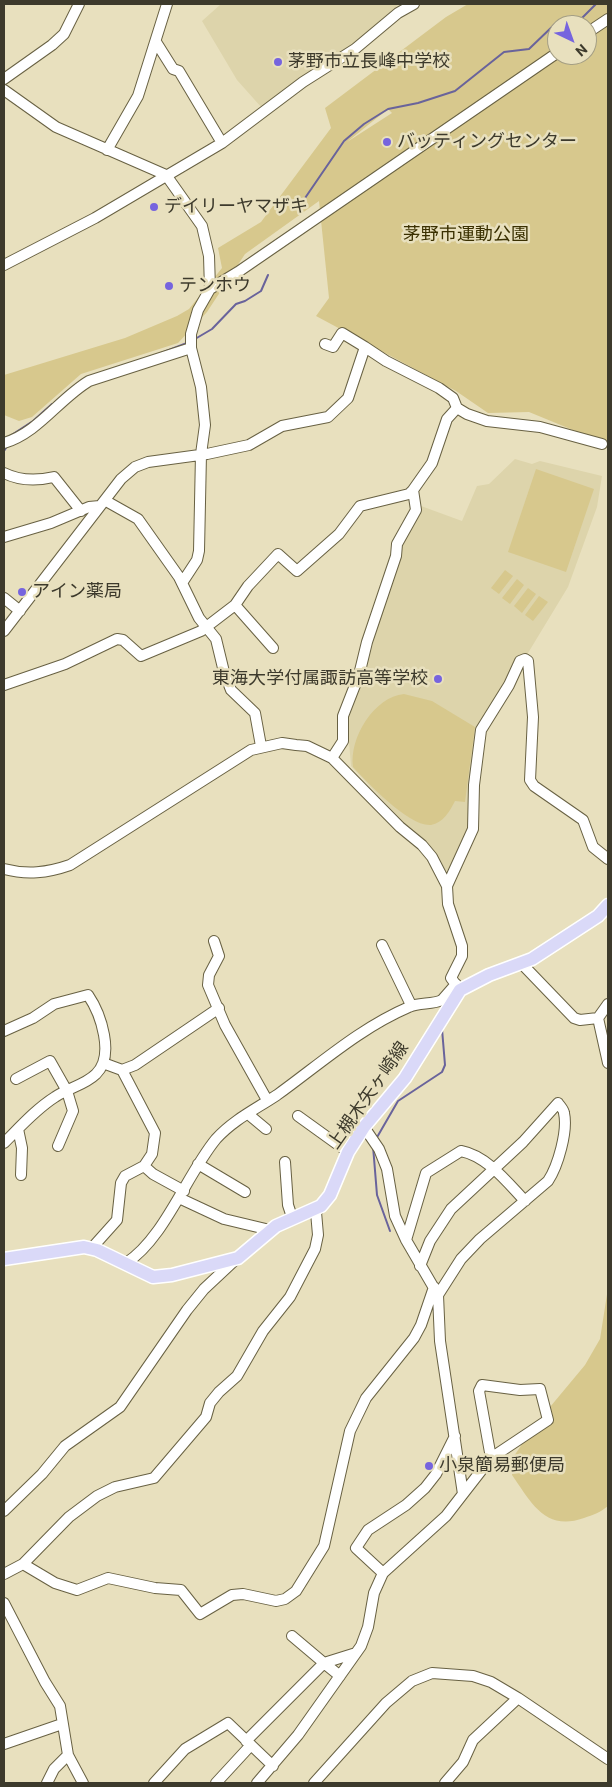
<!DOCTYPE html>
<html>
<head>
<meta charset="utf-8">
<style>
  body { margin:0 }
  #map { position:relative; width:612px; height:1787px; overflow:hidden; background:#e8e0be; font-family:Roboto,sans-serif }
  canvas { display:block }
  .frame { position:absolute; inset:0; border:5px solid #3d3a2c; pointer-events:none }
  .north { position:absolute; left:547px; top:15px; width:50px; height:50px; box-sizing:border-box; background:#e8e0be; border:1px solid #a49e84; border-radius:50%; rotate:138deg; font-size:14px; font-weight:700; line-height:20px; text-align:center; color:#3d3a2c }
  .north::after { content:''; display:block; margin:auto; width:18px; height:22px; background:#7664de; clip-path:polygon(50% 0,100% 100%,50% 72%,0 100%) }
</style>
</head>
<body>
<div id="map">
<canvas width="612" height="1787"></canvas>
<div class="frame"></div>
<div class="north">N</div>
</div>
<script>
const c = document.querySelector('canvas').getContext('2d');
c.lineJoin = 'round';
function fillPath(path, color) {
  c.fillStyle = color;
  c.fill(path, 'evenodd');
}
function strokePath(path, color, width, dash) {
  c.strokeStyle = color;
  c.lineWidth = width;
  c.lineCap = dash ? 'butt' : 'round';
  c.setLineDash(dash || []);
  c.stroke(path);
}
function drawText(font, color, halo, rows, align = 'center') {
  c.font = font + ' Roboto,"Noto Sans JP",sans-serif';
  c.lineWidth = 5;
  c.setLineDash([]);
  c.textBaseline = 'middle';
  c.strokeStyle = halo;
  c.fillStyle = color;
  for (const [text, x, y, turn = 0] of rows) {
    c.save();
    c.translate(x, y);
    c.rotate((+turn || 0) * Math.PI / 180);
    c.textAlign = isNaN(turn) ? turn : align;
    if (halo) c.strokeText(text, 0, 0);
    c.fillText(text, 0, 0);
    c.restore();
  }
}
fillPath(new Path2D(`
  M 221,4 L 399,4 L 355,44 L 262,108 L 237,80 L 202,21 Z
  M 515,459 L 532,464 L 540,461 L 602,476 L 597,507 L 568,587 L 528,653 L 508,694 L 476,732 L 468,830 L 450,870 L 445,871 L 435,852 L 410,829 L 351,766 L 347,718 L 367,664 L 403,542 L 421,506 L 462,521 L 477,486 L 489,484 Z`), '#ddd4ab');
fillPath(new Path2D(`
  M 468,4 L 608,4 L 608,446 L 602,442 L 529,412 L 488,413 L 456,391 L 316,316 L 329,298 L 319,201 L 245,254 L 207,312 L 178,343 L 81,374 L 32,417 L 19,421 L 4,415 L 4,375 L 125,338 L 177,316 L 189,309 L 222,268 L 218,248 L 261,222 L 331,128 L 325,108 L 446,17 ZM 557,25 L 587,25 L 587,55 L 557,55 ZM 388,109 L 392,113 L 347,142 Z
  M 536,469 L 594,489 L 566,572 L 508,552 Z
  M 505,570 L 513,576 L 499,594 L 491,588 Z
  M 517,579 L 524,585 L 510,604 L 502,598 Z
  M 528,588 L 536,594 L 522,613 L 514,606 Z
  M 539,596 L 548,602 L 533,621 L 525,615 Z
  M 404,694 L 432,701 L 475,727 L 465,802 L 455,801 C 450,811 443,823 431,825 C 409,827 367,782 353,767 C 349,738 374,697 404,694 Z
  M 608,1288 L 608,1506 C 601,1512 593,1515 584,1518 C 545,1532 531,1502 512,1475 L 514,1456 L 535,1425 L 585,1365 L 600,1339 Z`), '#d7c88d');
strokePath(new Path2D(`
  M 303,201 L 344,141 L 364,124 L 388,109 L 418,103 L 455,91 L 504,52 L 529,49 L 555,24 L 582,18 L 596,4
  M 195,339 L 212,329 L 236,304 L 245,301 L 261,291 L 268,275
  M 161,353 L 187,343
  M 65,393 L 87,377
  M 10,436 L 33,421 L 52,404
  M 4,451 L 8,445
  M 376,1139 L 398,1101 L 442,1072 L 445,1065 L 442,1029
  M 373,1146 L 377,1195 L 390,1231`), '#69639b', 2);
const minor = new Path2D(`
  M 587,33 L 608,19
  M 156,42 L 173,69 L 179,71 L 222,143
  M 4,79 L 52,45 L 64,34 L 79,4
  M 4,90 L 56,127 L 166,175 L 202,226 L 209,256 L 210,289 L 198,310 L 191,334 L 191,348 L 201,387 L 205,425 L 201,454 L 199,551 L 197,560 L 182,583
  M 107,150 L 138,96 L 167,4
  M 4,265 L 95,218 L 222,143 L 303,82 L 355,49 L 398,13 L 414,4
  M 210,289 L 238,272 L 557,53
  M 325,344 L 333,347 L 342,333 L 365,347
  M 4,443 C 38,433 59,399 89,381 L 191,348
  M 4,473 C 20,481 37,481 54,477 L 81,511
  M 106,501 L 138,519 L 179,577 L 199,618 L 216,639 L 224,672 L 231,690 L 255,713 L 261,746
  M 4,537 L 51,523 L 89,507 L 100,506
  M 4,598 L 20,611
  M 235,605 L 273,648
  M 4,631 L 121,479 L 135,467 L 148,462 L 207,454 L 249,445 L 282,426 L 328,417 L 348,398 L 365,347 L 386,361 L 439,388 L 453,398 L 457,408 L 467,414 L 487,421 L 540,427 L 602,444
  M 4,685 L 65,664 L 117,639 L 123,640 L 141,656 L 201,631 L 235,605 L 248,586 L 278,554 L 297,571 L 339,534 L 360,506 L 409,494 L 413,490 L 432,463 L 447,419 L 457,408
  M 332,758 L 343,741 L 343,716 L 359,675 L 367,642 L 396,556 L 397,544 L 416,510 L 413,490
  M 4,869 C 27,875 47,873 70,865 L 251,750 L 282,743 L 296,745 L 307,746 L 332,758 L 400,827 L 422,845 L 432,857 L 447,886 L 448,904 L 462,946 L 462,956 L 451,978 L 460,990
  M 447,886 L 473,829 L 474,785 L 481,730 L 509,685 L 520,661 L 525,659 L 528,661 L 533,717 L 530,780 L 534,786 L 583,820 L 593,847 L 608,859
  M 214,941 L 219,956 L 209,975 L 208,985 L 225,1025 L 267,1100
  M 382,945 L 411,1005
  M 522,964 L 574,1018 L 580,1020 L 598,1018 L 608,1004
  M 598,1018 L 608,1063
  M 4,1031 L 33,1018 L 54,1004 L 88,995 C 101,1014 115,1056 96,1074 C 85,1085 68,1088 55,1097 C 36,1109 20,1127 4,1143
  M 103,1063 L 122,1070 L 135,1065 L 219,1008
  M 122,1070 L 155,1133 L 152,1154 L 144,1166
  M 16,1079 L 50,1061 L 67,1091 L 73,1111 L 58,1146
  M 248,1114 L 266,1129
  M 298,1116 L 348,1152
  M 18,1129 L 22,1148 L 21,1175
  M 285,1162 L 288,1205 L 292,1217
  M 198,1164 L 245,1192
  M 179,1198 L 224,1219 L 270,1230
  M 406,1240 L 426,1173 L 461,1151 C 487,1156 507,1182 525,1201
  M 91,1249 L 117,1220 L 121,1183 L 125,1176 L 144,1166 L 153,1174 L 184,1191
  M 126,1263 C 164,1239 187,1174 216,1139 C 233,1120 256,1109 277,1095 C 320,1064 360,1028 409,1007 C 419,1002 432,1005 442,1000 L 456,984
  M 420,1266 L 430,1241 L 451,1209 L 523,1142 L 558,1103 C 560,1106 564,1110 564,1113 C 568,1131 558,1166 548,1181 L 480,1239 L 461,1259 L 438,1295
  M 463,1494 L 491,1458 L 548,1420 L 540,1389 L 520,1390 L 482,1385 L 479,1391 L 491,1458
  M 4,1511 L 42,1474 L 65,1446 L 120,1407 L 187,1310 L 204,1289 L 235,1260
  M 23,1564 L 55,1583 L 77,1590 L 108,1578 L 155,1588 L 181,1590 L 200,1614 L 232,1595 L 243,1594 L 276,1601 L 285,1599 L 296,1591 L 324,1546 L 350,1431 L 366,1398 L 414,1338 L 421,1325 L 434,1287
  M 383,1573 L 356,1548 L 368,1530 L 406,1505 L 425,1488 L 436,1474 L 455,1436
  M 4,1574 L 23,1564 L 69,1517 L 97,1496 L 115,1487 L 154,1478 L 206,1417 L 210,1403 L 219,1392 L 237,1376 L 263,1331 L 290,1297 L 315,1249 L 318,1235 L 316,1212 L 321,1206
  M 4,1603 L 45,1682 L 60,1706 L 68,1755 L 83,1783
  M 292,1636 L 324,1663 L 356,1653
  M 246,1741 L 324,1663 L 340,1676
  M 4,1744 L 62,1724
  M 47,1783 L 54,1769 L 68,1755
  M 154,1783 L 185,1749 L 228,1723 L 273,1766
  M 216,1783 L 251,1745
  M 257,1783 L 298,1735 L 361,1646 L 368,1627 L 374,1593 L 383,1573 L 446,1516 L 463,1494 L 440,1341 L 438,1295 L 406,1240 L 395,1216 L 387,1169 L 379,1149 L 364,1127
  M 314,1783 L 386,1703 L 412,1681 L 432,1673 L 473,1676 L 491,1682 L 518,1698 L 608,1759
  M 445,1783 L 463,1762 L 473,1740 L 518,1698`);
const major = new Path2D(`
  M 4,1259 L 84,1247 L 97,1250 L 153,1277 L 172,1275 L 238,1258 L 276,1226 L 321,1206 L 330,1195 L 348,1152 L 364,1127 L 405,1078 L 460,990 L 489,975 L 532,959 L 598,916 L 608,905`);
strokePath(minor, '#686143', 12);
strokePath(major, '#fff', 15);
strokePath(minor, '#fff', 10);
strokePath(major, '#dad9f8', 12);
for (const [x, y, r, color] of [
  [278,62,5,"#7664de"],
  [387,142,5,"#7664de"],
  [154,207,5,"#7664de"],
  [169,286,5,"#7664de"],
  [22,592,5,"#7664de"],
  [438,679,5,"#7664de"],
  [429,1466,5,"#7664de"]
]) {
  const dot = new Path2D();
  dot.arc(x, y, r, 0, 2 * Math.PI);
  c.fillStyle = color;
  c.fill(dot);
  strokePath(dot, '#e8e0be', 2);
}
drawText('18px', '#3d3a2c', '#e8e0be', [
  ["茅野市立長峰中学校",288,62],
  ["バッティングセンター",397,142],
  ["デイリーヤマザキ",164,207],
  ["テンホウ",179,286],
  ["アイン薬局",32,592],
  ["東海大学付属諏訪高等学校",428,679,"right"],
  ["小泉簡易郵便局",439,1466]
], 'left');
drawText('18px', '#3a3001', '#e8e0be', [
  ["茅野市運動公園",466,235]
]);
drawText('18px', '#3d3a2c', '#e8e0be', [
  ["上槻木矢ヶ崎線",369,1096,-55]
]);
</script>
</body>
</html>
